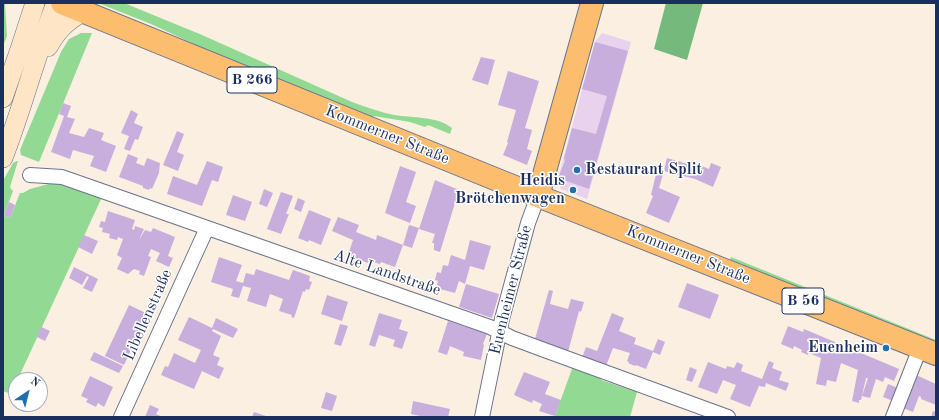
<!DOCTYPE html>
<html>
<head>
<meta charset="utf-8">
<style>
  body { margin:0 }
  #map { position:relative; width:939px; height:420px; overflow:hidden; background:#faefe1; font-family:"Old Standard TT",serif }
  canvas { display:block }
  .frame { position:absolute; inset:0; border:4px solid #1b2f5e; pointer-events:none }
  .north { position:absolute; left:8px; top:372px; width:40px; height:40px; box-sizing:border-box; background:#fff; border:1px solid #a4acbf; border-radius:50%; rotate:35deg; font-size:11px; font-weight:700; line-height:16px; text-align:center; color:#1b2f5e }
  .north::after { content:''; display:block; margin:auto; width:14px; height:18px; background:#1f6fb2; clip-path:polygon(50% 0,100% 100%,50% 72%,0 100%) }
</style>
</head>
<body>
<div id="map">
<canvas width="939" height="420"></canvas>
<div class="frame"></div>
<div class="north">N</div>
</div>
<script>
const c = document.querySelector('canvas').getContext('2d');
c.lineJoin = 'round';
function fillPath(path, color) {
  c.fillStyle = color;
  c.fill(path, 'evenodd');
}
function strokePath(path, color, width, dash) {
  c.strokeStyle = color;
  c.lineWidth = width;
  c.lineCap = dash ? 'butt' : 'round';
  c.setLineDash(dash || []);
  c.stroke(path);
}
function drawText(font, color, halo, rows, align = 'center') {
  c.font = font + ' "Old Standard TT",serif';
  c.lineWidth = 3;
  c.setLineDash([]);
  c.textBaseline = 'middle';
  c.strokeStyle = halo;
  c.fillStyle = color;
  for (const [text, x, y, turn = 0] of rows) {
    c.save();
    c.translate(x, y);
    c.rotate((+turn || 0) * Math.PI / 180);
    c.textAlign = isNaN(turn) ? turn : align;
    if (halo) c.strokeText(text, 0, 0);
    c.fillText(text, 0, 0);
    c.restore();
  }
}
fillPath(new Path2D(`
  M 602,33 L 631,42 L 587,199 L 561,189 L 557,182 L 595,42 Z`), '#e9d2ed');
fillPath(new Path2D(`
  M 3,3 L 5,3 L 7,36 L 3,46 Z
  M 98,3 L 124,3 L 202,35 L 352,102 C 366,107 380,112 394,115 C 413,118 437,116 452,128 L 450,134 L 428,125 L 425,127 L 410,122 L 374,116 L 373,117 L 237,64 L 151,24 Z
  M 81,33 L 92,33 L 39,162 L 21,155 L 20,150 L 61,52 L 69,39 Z
  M 17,161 L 18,161 L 10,187 L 11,189 L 13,191 L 4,215 L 10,218 L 20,193 L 23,193 L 30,189 L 56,182 L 59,182 L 102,197 L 11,394 L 3,391 L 3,178 L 4,179 L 13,163 Z
  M 731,257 L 936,340 L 936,346 L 729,262 Z
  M 573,366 L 601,377 L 601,380 L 637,392 L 630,417 L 555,416 Z`), '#92d993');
fillPath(new Path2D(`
  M 666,3 L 703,3 L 687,60 L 654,49 Z`), '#75b97d');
fillPath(new Path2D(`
  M 595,42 L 628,51 L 589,189 L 558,178 L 565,161 L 564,158 L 572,128 L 596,134 L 607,96 L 582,89 Z
  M 481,57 L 495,60 L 488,85 L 472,80 Z
  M 508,71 L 539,81 L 525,128 L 532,130 L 527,149 L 532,151 L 527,165 L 503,155 L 508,143 L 507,142 L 516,110 L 498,105 Z
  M 63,103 L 71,106 L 67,117 L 75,119 L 69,133 L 84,137 L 89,128 L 104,133 L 101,140 L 116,146 L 106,172 L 90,166 L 94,156 L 73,150 L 70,159 L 51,152 L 64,116 L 59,114 Z
  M 131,110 L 138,114 L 134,123 L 143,127 L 138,140 L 135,139 L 130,151 L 124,149 L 129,136 L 121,133 Z
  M 177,131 L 184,134 L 177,152 L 184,155 L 178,171 L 163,165 Z
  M 128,154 L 138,158 L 136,163 L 144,166 L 147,158 L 160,163 L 159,173 L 152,189 L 150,188 L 149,190 L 143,188 L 143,186 L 119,177 Z
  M 667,158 L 691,165 L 692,162 L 709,169 L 711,163 L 721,167 L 713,187 L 695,179 L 664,171 Z
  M 207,161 L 223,167 L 218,182 L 212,180 L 202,206 L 167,194 L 173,176 L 197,185 Z
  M 400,166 L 416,172 L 406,202 L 416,206 L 410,223 L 385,213 Z
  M 657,170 L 664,171 L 659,188 L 680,197 L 669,223 L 646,213 L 653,196 L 651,195 Z
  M 435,180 L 459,190 L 440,252 L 434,250 L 434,243 L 432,243 L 435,234 L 419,229 Z
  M 264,189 L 273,193 L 267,207 L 259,204 Z
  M 281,192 L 293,196 L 286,214 L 289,214 L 281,234 L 267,229 Z
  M 233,195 L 252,202 L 245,221 L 226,215 Z
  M 298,198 L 305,201 L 301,212 L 294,209 Z
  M 9,202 L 15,205 L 10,218 L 4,215 Z
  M 309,210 L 331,219 L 321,245 L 309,240 L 308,242 L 298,238 Z
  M 108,211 L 135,220 L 132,229 L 134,230 L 135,226 L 144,229 L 139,240 L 145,230 L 151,232 L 153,228 L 175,237 L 168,256 L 173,258 L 169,267 L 156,261 L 160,253 L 151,249 L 148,256 L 151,257 L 144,276 L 139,274 L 140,271 L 134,269 L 128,274 L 117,269 L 122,258 L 117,255 L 123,239 L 118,237 L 117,240 L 109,238 L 110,234 L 102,232 L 103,228 L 99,227 L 101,221 L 105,222 Z
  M 338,217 L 359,225 L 356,232 L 376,240 L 377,235 L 403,245 L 395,267 L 381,262 L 380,264 L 369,261 L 368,263 L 360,260 L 359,262 L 347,258 L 353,240 L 332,231 Z
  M 409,225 L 419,228 L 412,248 L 403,245 Z
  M 84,235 L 98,241 L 92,254 L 78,247 Z
  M 470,240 L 491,246 L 484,270 L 470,266 L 465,284 L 459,281 L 455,293 L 436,288 L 438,281 L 435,280 L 437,272 L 441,273 L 443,265 L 448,266 L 451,255 L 465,260 Z
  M 219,257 L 242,265 L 236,281 L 243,283 L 246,273 L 254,275 L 256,269 L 289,280 L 293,270 L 310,276 L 309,281 L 312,282 L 309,290 L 306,289 L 305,292 L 303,291 L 294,318 L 291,317 L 292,315 L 279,311 L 283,299 L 270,294 L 266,307 L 247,301 L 251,288 L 243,286 L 239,298 L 231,296 L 233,289 L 211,282 Z
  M 74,267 L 98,279 L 92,292 L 83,288 L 89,277 L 87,276 L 82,285 L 69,278 Z
  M 687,283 L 719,295 L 710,319 L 678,307 Z
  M 466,284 L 499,294 L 492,318 L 459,307 Z
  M 549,290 L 553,291 L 550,304 L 568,309 L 571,299 L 584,302 L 581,312 L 579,311 L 568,352 L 535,339 Z
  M 327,295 L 348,302 L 342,321 L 321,314 Z
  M 129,305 L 148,314 L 124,365 L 105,356 Z
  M 379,313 L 402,320 L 399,329 L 408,332 L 402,349 L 393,346 L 395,340 L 379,335 L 375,347 L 369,345 Z
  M 612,313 L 624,318 L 619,331 L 636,338 L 634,344 L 653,351 L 658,339 L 665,342 L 660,355 L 653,352 L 646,369 L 636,365 L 635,366 L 628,363 L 629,362 L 627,361 L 630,353 L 613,348 L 606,366 L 582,358 L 586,347 L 597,351 Z
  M 189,317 L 212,328 L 216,318 L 238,329 L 233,338 L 213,329 L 212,331 L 221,336 L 213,355 L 220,358 L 217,365 L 224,368 L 219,379 L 202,371 L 194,389 L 161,375 L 165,366 L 168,367 L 174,353 L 195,363 L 201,350 L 178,340 Z
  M 448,321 L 487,334 L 483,344 L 484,345 L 481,360 L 463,356 L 464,352 L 450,346 L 447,355 L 438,352 Z
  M 340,324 L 348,326 L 341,346 L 334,344 Z
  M 788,326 L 803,332 L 804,329 L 899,369 L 894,381 L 885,377 L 883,382 L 876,379 L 870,398 L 862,396 L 868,378 L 866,378 L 861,400 L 859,400 L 859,403 L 852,401 L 858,370 L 841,363 L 836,382 L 827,380 L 826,386 L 816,384 L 821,358 L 809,353 L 808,355 L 801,352 L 802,350 L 794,346 L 793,349 L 781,344 Z
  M 41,327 L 50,331 L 45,341 L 37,337 Z
  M 94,352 L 123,366 L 119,373 L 90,360 Z
  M 769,361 L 774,363 L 772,368 L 782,372 L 779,380 L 789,383 L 786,391 L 766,383 L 765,387 L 759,386 L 750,407 L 730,399 L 736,385 L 723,380 L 717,394 L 698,387 L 708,362 L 726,369 L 727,366 L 734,368 L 737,362 L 743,365 L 741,371 L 762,379 Z
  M 690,367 L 697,370 L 692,382 L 686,380 Z
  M 524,372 L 550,382 L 545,394 L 561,400 L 555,416 L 539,411 L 542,404 L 533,400 L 532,403 L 514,395 Z
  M 916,375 L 936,384 L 936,405 L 921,399 L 921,397 L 919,396 L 913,412 L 903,408 Z
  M 90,376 L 113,387 L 104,407 L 98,403 L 96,407 L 86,402 L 88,399 L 81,396 Z
  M 888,384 L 898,388 L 893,401 L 883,397 Z
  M 326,392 L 337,396 L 332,411 L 321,408 Z
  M 413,401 L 450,409 L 448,417 L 425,417 L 411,414 Z
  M 150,405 L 159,409 L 156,414 L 163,417 L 145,417 Z
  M 933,411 L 936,412 L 936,417 L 931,417 Z
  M 254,412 L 269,417 L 252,417 Z`), '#c8aedc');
const street = new Path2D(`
  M 30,175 L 62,177 L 490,327 L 512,338 L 547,351 L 728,417
  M 121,417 L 207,228
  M 482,417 L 502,319 L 528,223 L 538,196
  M 893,417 L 920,348`);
const secondary = new Path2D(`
  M 48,47 C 58,29 66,22 84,11
  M 3,98 L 20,49 L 35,3
  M 3,158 C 23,107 36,54 56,3`);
const primary = new Path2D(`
  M 62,3 L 500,181 L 936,354
  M 538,196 L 592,3`);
strokePath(street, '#69728c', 16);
strokePath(secondary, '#69728c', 20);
strokePath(primary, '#69728c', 24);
strokePath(street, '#fff', 14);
strokePath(secondary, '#fee5c5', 19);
strokePath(primary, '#fcbd6f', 22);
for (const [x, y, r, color] of [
  [577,170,4,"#1f6fb2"],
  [573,190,4,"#1f6fb2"],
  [886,348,4,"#1f6fb2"]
]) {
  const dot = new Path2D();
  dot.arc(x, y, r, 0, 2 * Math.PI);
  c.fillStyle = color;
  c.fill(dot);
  strokePath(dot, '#fff', 1.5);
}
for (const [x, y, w] of [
  [252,80,50],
  [803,301,42]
]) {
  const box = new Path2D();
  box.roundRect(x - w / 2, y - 13, w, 26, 3);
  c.fillStyle = '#fff';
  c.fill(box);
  strokePath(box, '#1b2f5e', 1);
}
drawText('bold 15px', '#1b2f5e', null, [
  ["B 266",252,80],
  ["B 56",803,301]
]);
drawText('16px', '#1b2f5e', '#fff', [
  ["Kommerner Straße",387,135,22],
  ["Kommerner Straße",688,255,22],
  ["Alte Landstraße",387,273,19],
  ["Euenheimer Straße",511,290,-76],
  ["Libellenstraße",148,315,-66]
]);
drawText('bold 16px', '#1b2f5e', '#fff', [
  ["Restaurant Split",585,170,"left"],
  ["Heidis",565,181],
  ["Brötchenwagen",565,199],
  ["Euenheim",878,348]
], 'right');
</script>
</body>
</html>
